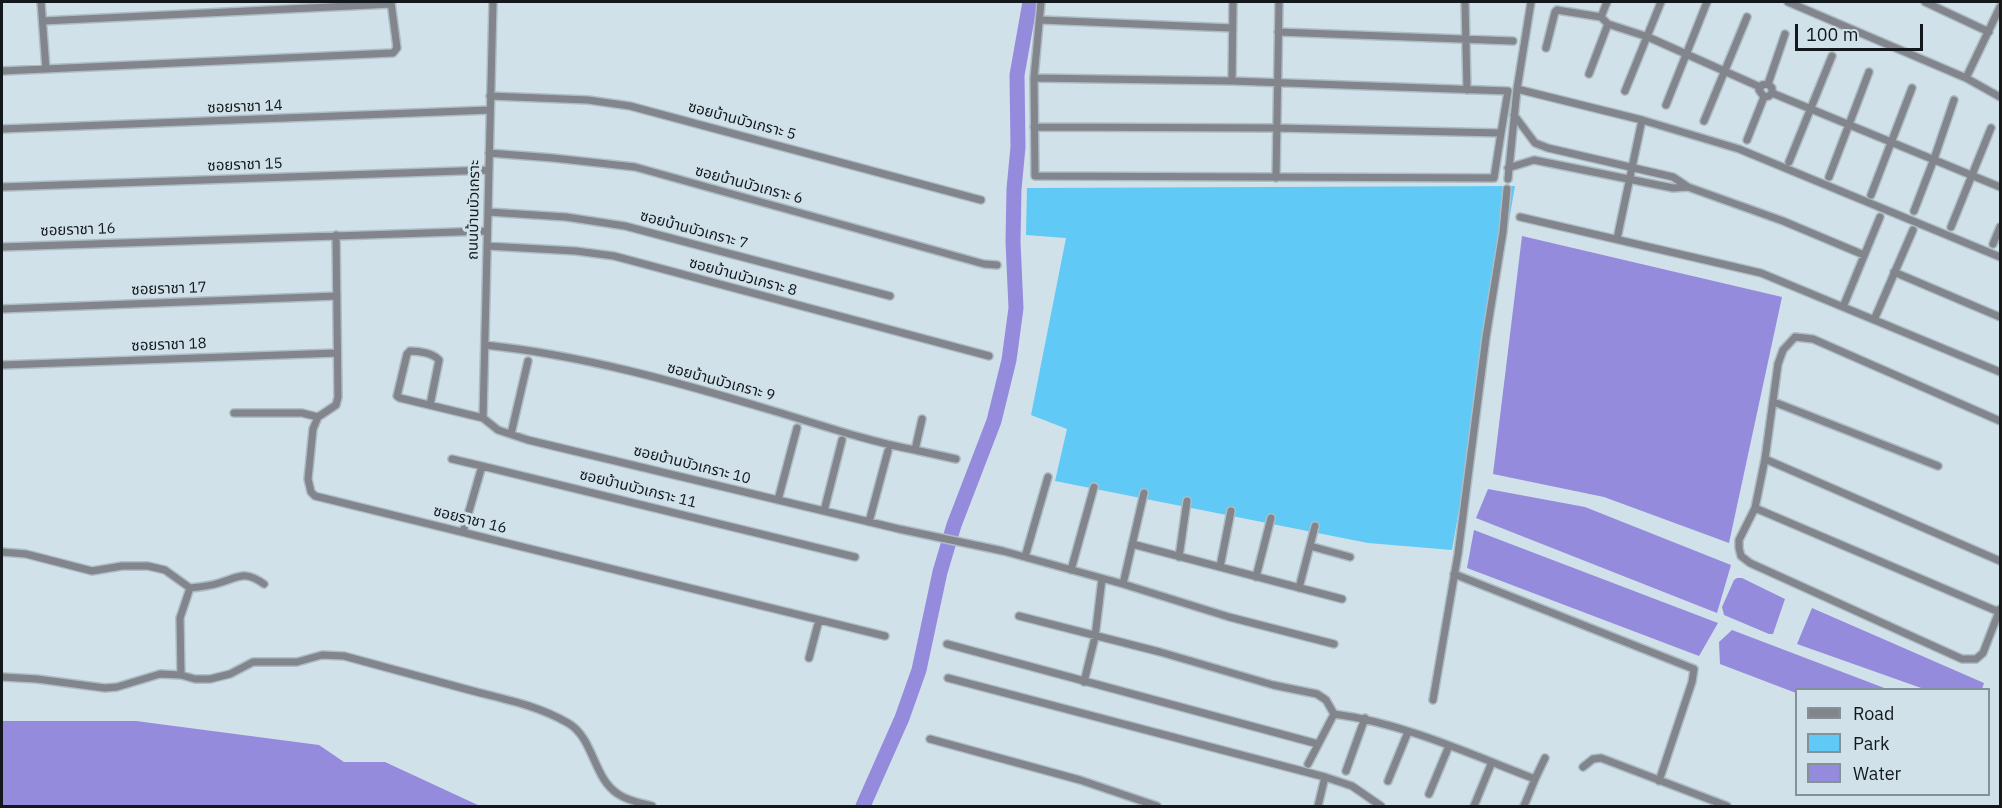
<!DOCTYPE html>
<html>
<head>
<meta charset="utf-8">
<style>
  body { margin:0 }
  #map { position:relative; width:2002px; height:808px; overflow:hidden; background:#d0e1ea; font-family:"IBM Plex Sans",sans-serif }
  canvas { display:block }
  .frame { position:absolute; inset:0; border:3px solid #12181b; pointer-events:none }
  .legend { position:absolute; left:1795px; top:688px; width:195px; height:108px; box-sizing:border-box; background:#d0e1ea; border:2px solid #849197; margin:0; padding:8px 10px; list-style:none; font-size:18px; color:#12181b }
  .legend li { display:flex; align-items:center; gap:12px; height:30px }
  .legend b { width:30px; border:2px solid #849197 }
  .scale { position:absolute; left:1795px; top:24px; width:128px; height:27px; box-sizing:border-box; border:3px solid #12181b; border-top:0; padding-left:8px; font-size:18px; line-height:21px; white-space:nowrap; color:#12181b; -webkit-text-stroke:4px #d0e1ea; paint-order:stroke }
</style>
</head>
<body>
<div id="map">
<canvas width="2002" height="808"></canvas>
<div class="frame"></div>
<ul class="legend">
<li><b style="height:8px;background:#82858b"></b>Road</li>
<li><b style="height:16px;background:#61c9f6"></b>Park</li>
<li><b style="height:16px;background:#958bdd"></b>Water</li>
</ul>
<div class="scale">100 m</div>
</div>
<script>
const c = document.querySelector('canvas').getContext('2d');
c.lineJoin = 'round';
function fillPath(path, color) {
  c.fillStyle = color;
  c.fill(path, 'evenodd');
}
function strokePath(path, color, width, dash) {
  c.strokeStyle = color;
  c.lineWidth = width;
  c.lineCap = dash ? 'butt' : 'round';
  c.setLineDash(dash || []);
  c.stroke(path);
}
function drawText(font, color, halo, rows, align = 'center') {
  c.font = font + ' "IBM Plex Sans","Noto Sans Thai",sans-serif';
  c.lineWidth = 6;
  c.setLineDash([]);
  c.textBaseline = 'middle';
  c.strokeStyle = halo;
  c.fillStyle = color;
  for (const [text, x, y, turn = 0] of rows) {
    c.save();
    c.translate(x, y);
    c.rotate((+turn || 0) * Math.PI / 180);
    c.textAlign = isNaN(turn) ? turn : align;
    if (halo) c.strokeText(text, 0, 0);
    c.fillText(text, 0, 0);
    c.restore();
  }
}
fillPath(new Path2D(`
  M 1515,186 L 1452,550 L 1368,543 L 1055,481 L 1067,429 L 1031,415 L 1066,238 L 1026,235 L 1027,188 Z`), '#61c9f6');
fillPath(new Path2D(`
  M 1522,236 L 1782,297 L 1729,543 L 1604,497 L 1493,474 Z
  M 1488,489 L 1585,507 L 1731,565 L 1717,613 L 1476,518 Z
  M 1474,530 L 1718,623 L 1699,656 L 1467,568 Z
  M 1737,578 L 1742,578 L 1785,599 L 1773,634 L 1769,634 L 1724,615 L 1722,607 L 1734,580 Z
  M 1812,608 L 1984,683 L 1982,689 L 1924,689 L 1797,644 Z
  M 1732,630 L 1887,689 L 1796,690 L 1796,693 L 1720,664 L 1719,642 Z
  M 2,721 L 136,721 L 319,745 L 344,762 L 385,762 L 480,806 L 2,806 Z`), '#958bdd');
strokePath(new Path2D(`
  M 863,806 L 902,718 L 919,670 L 940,572 L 954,525 L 994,421 L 1009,360 L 1016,308 L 1013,242 L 1014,189 L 1018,147 L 1017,75 L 1030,2`), '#958bdd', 15);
const minor = new Path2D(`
  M 41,2 L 46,69
  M 1233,2 L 1232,81 L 1034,78 L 1035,176 L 1494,178 L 1501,133
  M 1465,2 L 1467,90
  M 1788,2 L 1966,78 L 2000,97
  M 1925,2 L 1989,32
  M 1601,17 L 1608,24 L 1648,37 L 1760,87
  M 1041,20 L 1232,28
  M 43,21 L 391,4
  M 1278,32 L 1513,41
  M 1546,48 L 1555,12 L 1557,10 L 1601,17 L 1607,2
  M 2,71 L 393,53 L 397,48 L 391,2
  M 1589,74 L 1608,24
  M 1034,78 L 1041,2
  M 1966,78 L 2000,7
  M 1768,84 L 1785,34
  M 1517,89 L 1642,120 L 1739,149 L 2000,257
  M 1625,91 L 1661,2
  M 1772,93 L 2000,187
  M 490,96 L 588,100 L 630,106 L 981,200
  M 1666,105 L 1707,2
  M 1514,115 L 1535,143 L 1548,148 L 1673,177 L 1688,187 L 1783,221 L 1864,255
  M 1704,121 L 1747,17
  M 1034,127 L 1276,128 L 1501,133 L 1508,91 L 1232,81
  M 2,129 L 490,110
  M 1747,140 L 1764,97 L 1769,96 L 1772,93 L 1772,88 L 1768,84 L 1762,85 L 1759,90 L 1764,97
  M 489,153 L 553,158 L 635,167 L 984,264 L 997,265
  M 1789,162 L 1832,56
  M 1508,168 L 1534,160 L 1673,188 L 1688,187
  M 1829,177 L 1869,72
  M 1276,178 L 1279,2
  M 1508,179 L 1517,89 L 1531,2
  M 2,187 L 489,170
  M 1871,195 L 1912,88
  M 1914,211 L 1934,159 L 1954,100
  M 488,212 L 566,217 L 625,226 L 890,296
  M 1520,217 L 1761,273 L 1843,307 L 1880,217
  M 1951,227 L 1991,128
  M 336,235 L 338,397 L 336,405 L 318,417 L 313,429 L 308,479 L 311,492 L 315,496 L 885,636
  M 1617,239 L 1642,120
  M 1993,244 L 2000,227
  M 487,246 L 576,251 L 614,256 L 989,356
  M 2,247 L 487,231
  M 1894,272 L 2000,317
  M 1843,307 L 2000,372
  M 2,309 L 337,296
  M 1874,320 L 1913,230
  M 485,345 C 582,355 681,383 774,411 C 821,425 867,441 915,450 L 922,419
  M 2,365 L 337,353
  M 1774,402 L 1938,466
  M 430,405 L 439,360 C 433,353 419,351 410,351 L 407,354 L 397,396 L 400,398 L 483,418 L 498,430 L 528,440 L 899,529 L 1003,551 L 1123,584 L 1229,617 L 1334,644
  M 234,413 L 302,413 L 318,417
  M 483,418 L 493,2
  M 2000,421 L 1813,339 L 1795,337 L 1783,350 L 1778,364 L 1765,459 L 1755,508 L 1739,540 L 1739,548 L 1741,556 L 1750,563 L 1962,659 L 1976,659 L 1983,653 L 2000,609
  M 511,434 L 528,361
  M 915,450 L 956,459
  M 452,459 L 482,466
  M 1765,459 L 2000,561
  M 778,500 L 797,428
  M 1755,508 L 1999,612
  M 824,511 L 842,440
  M 869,522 L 888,451
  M 463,532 L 482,466 L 855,557
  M 1132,544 L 1342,599
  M 1310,546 L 1350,557
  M 2,552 L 26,554 L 92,571 L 122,566 L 148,566 L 165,570 L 190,588 C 200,587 210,586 219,583 C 240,577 244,570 264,584
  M 1025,557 L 1048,477
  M 1179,557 L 1187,501
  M 1220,567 L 1231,511
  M 1071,570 L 1094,487
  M 1454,574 L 1694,669 L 1692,682 L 1659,781
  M 1256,577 L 1271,518
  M 1123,584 L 1144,493
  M 1299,588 L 1315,526
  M 1019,616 L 1160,652 L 1273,685 L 1317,694 L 1326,700 L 1334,714 C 1403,723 1470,754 1535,779 L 1524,806
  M 947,644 L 1318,744
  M 809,658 L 819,620
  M 181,675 L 180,618 L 190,588
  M 2,677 L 37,679 L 105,688 L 117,687 L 160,674 L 181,675 L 195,679 L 210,679 L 230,674 L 253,662 L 297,662 L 322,655 L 344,656 C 387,668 430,679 473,691 C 505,699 539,706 568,723 C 594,738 593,778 618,794 C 628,801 641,803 652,806
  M 948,678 L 1325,777 L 1352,786 L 1381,806
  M 1084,682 L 1095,637 L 1102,579
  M 1433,700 L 1458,554 L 1486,337 L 1503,232 L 1507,189
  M 930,739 L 1080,780 L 1157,806
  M 1308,764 L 1334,714
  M 1583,767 L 1593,759 L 1601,758 L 1727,806
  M 1346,771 L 1365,718
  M 1535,779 L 1545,758
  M 1388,781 L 1408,732
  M 1429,794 L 1449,746
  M 1318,806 L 1325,777
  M 1474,806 L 1492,762`);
strokePath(minor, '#aebdc5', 10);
strokePath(minor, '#82858b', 7);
drawText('15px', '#12181b', '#d0e1ea', [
  ["ซอยราชา 14",245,107,-2],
  ["ซอยบ้านบัวเกราะ 5",742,121,15],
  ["ซอยราชา 15",245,165,-2],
  ["ซอยบ้านบัวเกราะ 6",749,185,15],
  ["ถนนบ้านบัวเกราะ",474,210,-89],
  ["ซอยราชา 16",78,230,-2],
  ["ซอยบ้านบัวเกราะ 7",694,230,15],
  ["ซอยบ้านบัวเกราะ 8",743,277,15],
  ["ซอยราชา 17",169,289,-2],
  ["ซอยราชา 18",169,345,-2],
  ["ซอยบ้านบัวเกราะ 9",721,382,15],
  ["ซอยบ้านบัวเกราะ 10",692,465,14],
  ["ซอยบ้านบัวเกราะ 11",638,489,14],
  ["ซอยราชา 16",470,520,14]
]);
</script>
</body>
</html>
